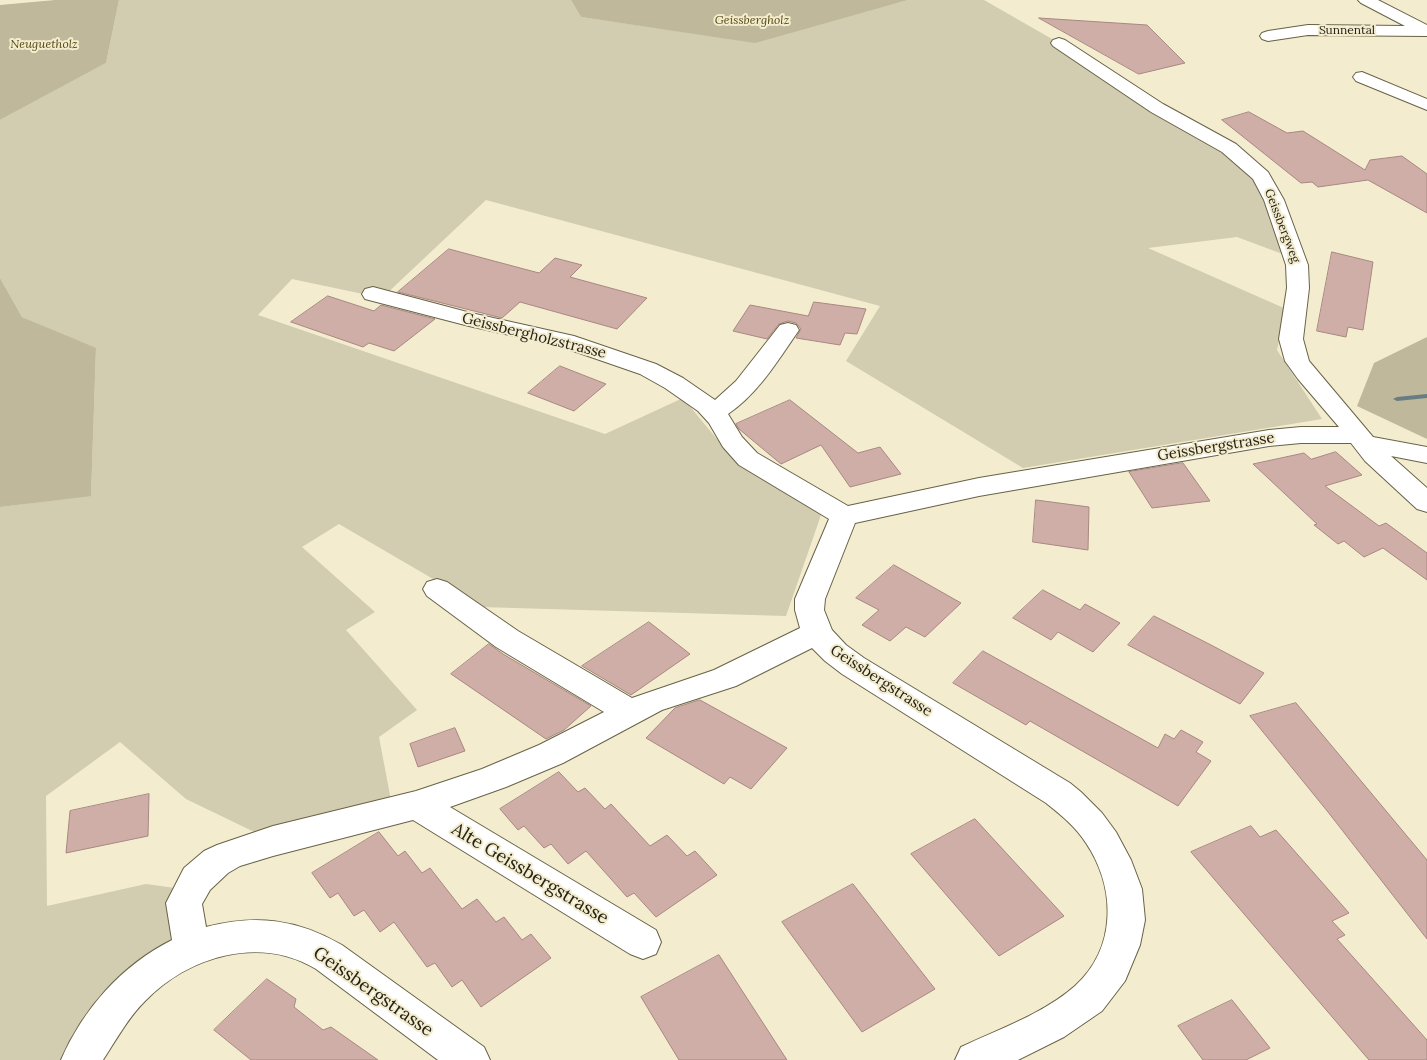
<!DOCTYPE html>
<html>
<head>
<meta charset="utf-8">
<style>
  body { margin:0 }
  canvas { display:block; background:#f3ecce }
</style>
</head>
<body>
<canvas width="1427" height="1060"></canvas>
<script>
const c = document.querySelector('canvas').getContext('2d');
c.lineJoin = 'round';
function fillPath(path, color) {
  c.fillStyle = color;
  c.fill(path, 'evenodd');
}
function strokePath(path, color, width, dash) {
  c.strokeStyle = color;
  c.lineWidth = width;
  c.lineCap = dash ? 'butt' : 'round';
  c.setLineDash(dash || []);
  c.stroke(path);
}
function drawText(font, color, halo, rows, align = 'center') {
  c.font = font + ' Lora,serif';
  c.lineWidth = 4;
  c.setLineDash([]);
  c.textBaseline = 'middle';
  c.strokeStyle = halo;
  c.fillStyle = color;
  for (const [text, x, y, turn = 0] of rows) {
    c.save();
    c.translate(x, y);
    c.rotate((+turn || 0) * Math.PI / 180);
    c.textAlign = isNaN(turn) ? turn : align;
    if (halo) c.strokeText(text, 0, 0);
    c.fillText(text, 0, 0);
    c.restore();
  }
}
fillPath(new Path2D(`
  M 119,0 L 571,0 L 581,17 L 755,42 L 908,0 L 984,0 L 1059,43 L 1247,162 L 1296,259 L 1237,237 L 1148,248 L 1286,309 L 1277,350 L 1322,419 L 1023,468 L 846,361 L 880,306 L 486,200 L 382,298 L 292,279 L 258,315 L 605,434 L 683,398 L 735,461 L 821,515 L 786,616 L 481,607 L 339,524 L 302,547 L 375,612 L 346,630 L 417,710 L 379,737 L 393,811 L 273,841 L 186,799 L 120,742 L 46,796 L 47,906 L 146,884 L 189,890 L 192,949 L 81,1060 L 0,1060 L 0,507 L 91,495 L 96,349 L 22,317 L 0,278 L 0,120 L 106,63 Z`), '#d2ccb0');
fillPath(new Path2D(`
  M 55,0 L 119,0 L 106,63 L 0,120 L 0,5 Z
  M 571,0 L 908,0 L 755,43 L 581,17 Z
  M 0,278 L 22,317 L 96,348 L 91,496 L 0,507 Z
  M 1427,337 L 1427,439 L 1357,406 L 1374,363 Z`), '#bfb89a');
fillPath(new Path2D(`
  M 1427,394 L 1427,398 L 1397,401 L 1393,399 L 1397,397 Z`), '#687c84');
const building = new Path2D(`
  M 1039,18 L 1147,25 L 1185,63 L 1139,74 Z
  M 1249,112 L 1287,133 L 1303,131 L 1365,170 L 1370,160 L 1402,156 L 1427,174 L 1427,213 L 1368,180 L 1318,187 L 1312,182 L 1301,183 L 1222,120 Z
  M 449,249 L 539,273 L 555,258 L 582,265 L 570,277 L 647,298 L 617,329 L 520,302 L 502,318 L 398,292 Z
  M 1332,252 L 1373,262 L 1363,330 L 1348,327 L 1346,337 L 1317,331 Z
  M 328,296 L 374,311 L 381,305 L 435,319 L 394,351 L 369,343 L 363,347 L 291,322 Z
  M 814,302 L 866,309 L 857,334 L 845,333 L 840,345 L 796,338 L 801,329 L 796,323 L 788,321 L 779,324 L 767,339 L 733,331 L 750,305 L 808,316 Z
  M 560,366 L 606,384 L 574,411 L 528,393 Z
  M 790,400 L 858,453 L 880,447 L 901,474 L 850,487 L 821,445 L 781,464 L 739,429 L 736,424 Z
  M 1336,452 L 1362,475 L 1325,486 L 1379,526 L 1386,523 L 1427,553 L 1427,580 L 1383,548 L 1364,557 L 1344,541 L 1338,544 L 1314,525 L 1317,524 L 1253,464 L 1304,453 L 1311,459 Z
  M 1183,463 L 1210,501 L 1152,508 L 1129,472 Z
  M 1036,500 L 1089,507 L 1088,550 L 1033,542 Z
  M 894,565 L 961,603 L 925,637 L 906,627 L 890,641 L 862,625 L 879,610 L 856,598 Z
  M 1043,590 L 1080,610 L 1085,604 L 1120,623 L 1093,652 L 1058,632 L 1051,640 L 1013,618 Z
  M 1154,616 L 1211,645 L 1264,673 L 1240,704 L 1128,645 Z
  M 649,622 L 690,654 L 631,695 L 582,666 Z
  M 489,644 L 503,654 L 591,706 L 564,730 L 546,739 L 451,674 Z
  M 983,651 L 1158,748 L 1165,734 L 1174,739 L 1181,730 L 1203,742 L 1196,752 L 1211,761 L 1178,806 L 1030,721 L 1026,725 L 953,683 Z
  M 700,700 L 787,748 L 751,789 L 730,777 L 724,784 L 646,738 L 675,708 Z
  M 1296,703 L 1427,860 L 1427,939 L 1328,812 L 1250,716 Z
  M 455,728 L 465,751 L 418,767 L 410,744 Z
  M 559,772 L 578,792 L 585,788 L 605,809 L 611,804 L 650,846 L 667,835 L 687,856 L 695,851 L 717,875 L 656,917 L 634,893 L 627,897 L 586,851 L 568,864 L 551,844 L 544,848 L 524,826 L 518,830 L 500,809 Z
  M 149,794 L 148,836 L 66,853 L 70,811 Z
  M 975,819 L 1064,916 L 999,956 L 911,854 Z
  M 1251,826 L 1260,837 L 1276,830 L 1349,913 L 1332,921 L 1345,935 L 1337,939 L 1427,1040 L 1427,1060 L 1369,1060 L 1191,852 Z
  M 379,832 L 398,856 L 405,851 L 422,873 L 430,868 L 462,909 L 477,899 L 496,922 L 504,917 L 522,940 L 531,934 L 551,958 L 481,1007 L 462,980 L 452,987 L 435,963 L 427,967 L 394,922 L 380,932 L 364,910 L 354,916 L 338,893 L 330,898 L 312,873 Z
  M 853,884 L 935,989 L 862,1032 L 782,922 Z
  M 719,955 L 787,1060 L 679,1060 L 641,997 Z
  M 267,979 L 296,999 L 294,1007 L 323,1030 L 331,1027 L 378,1060 L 251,1060 L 214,1030 Z
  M 1232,1000 L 1270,1048 L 1246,1060 L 1203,1060 L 1178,1026 Z`);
fillPath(building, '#d0aea8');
strokePath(building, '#a88882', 1);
const minor = new Path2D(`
  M 1358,0 L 1378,0 L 1427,25 L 1427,36 L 1308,35 L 1268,41 L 1262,39 L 1260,36 L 1262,33 L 1268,31 L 1308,25 L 1405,26 L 1361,3 Z
  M 1059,38 L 1065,40 L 1163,104 L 1236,144 L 1268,172 L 1284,200 L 1308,265 L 1309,288 L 1303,339 L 1309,361 L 1373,437 L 1427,447 L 1427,463 L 1391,456 L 1427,488 L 1427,512 L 1417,509 L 1365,461 L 1351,443 L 1301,443 L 1269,446 L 979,496 L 855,523 L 825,599 L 824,610 L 832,630 L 846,645 L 864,658 L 1070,783 L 1081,792 L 1102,813 L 1116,832 L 1131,860 L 1142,889 L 1145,920 L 1140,945 L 1125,981 L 1102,1011 L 1064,1037 L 1018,1060 L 955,1060 L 961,1047 C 999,1029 1043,1014 1075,986 C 1117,948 1116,888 1086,843 C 1076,827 1061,815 1046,803 L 842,674 L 825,661 L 812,648 L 736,686 L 662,710 L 563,763 L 506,787 L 450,807 L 656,930 L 661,942 L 656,954 L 643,959 L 630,954 L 413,820 L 273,856 L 240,866 L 228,873 L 210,890 L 202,904 L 206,927 C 256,914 297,919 342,945 L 484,1047 L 490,1060 L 438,1060 L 316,969 C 260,935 189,956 145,1001 C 128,1018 116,1040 103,1060 L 61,1060 C 83,1009 122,965 172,940 L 166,903 L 184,868 L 204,851 L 217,845 L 273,826 L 416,791 L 482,769 L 539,745 L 604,712 L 496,647 L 427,596 L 423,589 L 427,582 L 437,579 L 447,582 L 518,631 L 632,698 L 714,670 L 800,628 L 795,610 L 795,599 L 829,519 L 739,465 L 723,447 L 709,423 L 698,411 L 665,388 L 640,374 L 559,346 L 469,326 L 365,299 L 362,294 L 365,289 L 373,287 L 471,313 L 574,336 L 656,364 L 683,378 L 715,400 L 736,381 L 780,325 L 788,323 L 796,325 L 799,330 C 779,359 758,394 728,414 L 742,437 L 757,453 L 848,506 L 979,478 L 1269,430 L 1301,427 L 1339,427 L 1298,379 L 1285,361 L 1279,339 L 1287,288 L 1286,265 L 1264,200 L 1253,179 L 1222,152 L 1151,112 L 1053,46 L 1051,43 L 1053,40 Z
  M 1362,72 L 1427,99 L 1427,110 L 1356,81 L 1353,77 L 1356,73 Z`);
strokePath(minor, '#686247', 2);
fillPath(minor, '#fff');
drawText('italic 12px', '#554914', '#f3ecce', [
  ["Geissbergholz",752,21],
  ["Neuguetholz",44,45]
]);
drawText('12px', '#252217', '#f3ecce', [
  ["Sunnental",1347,31],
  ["Geissbergweg",1282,226,69]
]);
drawText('15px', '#252217', '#f3ecce', [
  ["Geissbergholzstrasse",534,336,14],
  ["Geissbergstrasse",1216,447,-9],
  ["Geissbergstrasse",881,681,33]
]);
drawText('18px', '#252217', '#f3ecce', [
  ["Alte Geissbergstrasse",530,874,31],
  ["Geissbergstrasse",373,992,35]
]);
</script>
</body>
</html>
